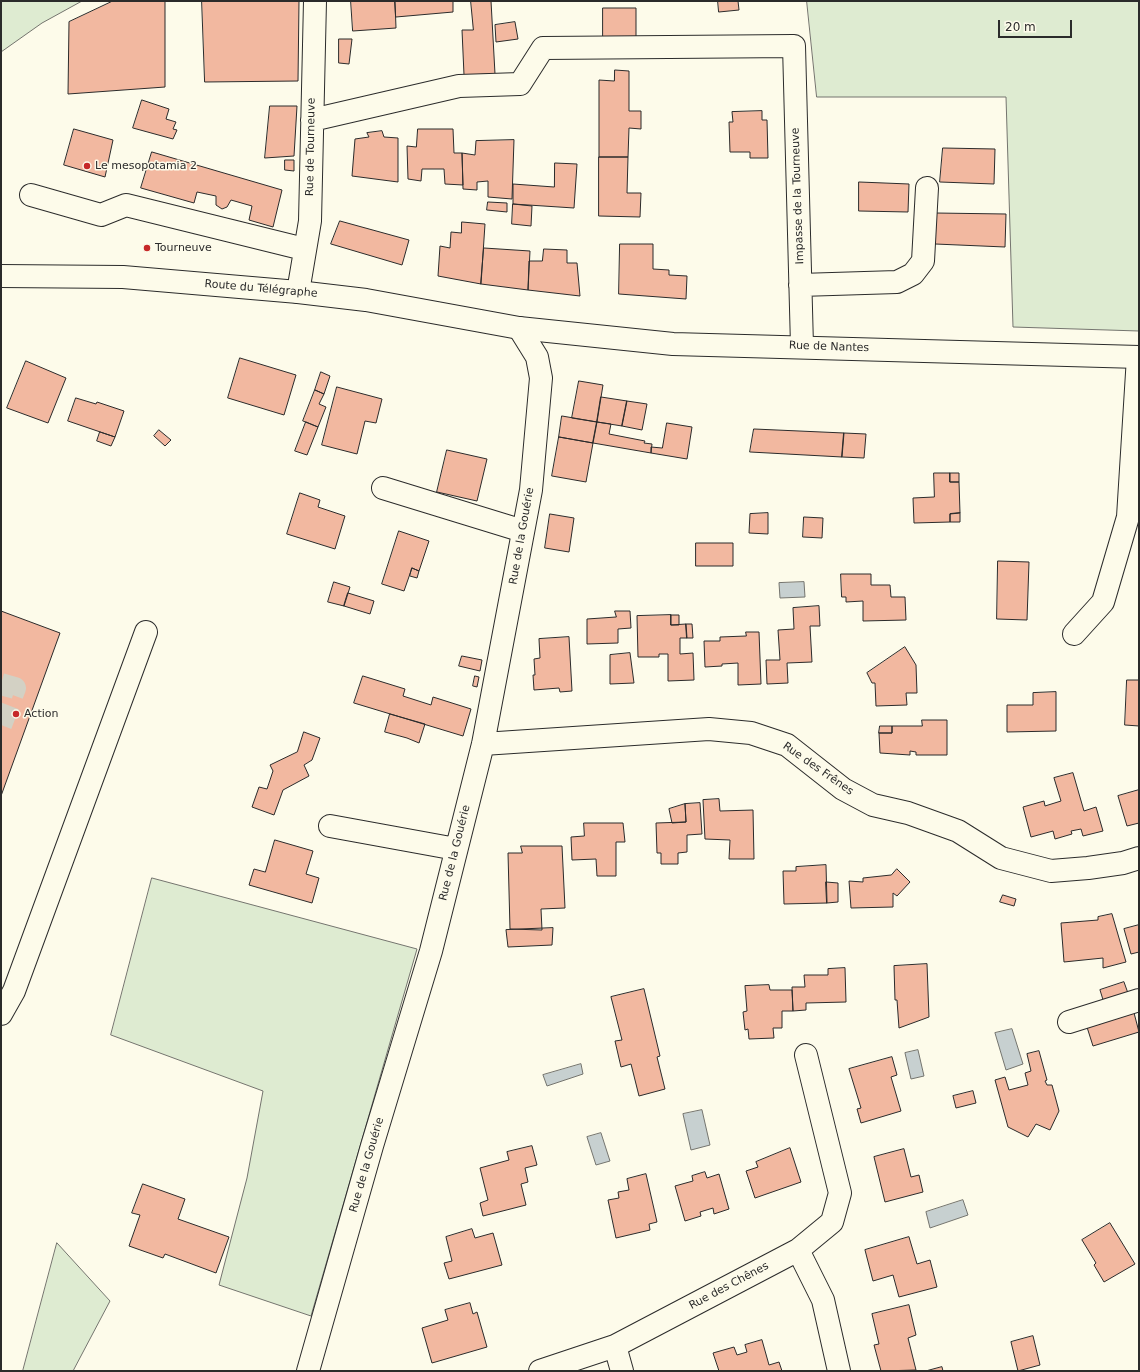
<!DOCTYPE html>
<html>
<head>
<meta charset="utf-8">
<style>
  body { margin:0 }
  #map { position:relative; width:1140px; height:1372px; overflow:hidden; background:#fdfbea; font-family:"DejaVu Sans",sans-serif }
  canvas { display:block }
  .frame { position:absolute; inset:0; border:2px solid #2b2b2b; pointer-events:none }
  .scale { position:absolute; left:998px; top:20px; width:74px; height:18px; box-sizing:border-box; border:2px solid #2b2b2b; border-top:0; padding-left:5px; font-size:12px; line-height:14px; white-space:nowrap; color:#2b2b2b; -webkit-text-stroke:3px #fdfbea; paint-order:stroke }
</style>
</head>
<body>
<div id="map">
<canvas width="1140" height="1372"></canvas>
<div class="frame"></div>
<div class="scale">20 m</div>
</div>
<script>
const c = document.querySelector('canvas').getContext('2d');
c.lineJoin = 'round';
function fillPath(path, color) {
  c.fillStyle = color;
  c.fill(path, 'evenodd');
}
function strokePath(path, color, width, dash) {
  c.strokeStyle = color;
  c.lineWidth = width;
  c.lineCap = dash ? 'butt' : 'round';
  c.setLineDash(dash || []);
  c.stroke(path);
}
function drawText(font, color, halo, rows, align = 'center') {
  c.font = font + ' "DejaVu Sans",sans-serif';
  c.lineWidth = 3;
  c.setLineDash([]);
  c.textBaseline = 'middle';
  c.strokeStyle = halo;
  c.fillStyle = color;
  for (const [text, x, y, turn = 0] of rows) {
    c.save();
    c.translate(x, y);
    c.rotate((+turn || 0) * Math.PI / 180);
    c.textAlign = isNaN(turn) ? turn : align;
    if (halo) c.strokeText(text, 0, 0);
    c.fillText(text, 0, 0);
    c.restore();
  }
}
const green = new Path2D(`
  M 1,1 L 82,1 L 42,23 L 1,52 Z
  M 807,1 L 1139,1 L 1139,331 L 1013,327 L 1006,97 L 817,97 Z
  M 152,878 L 417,949 L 311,1316 L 219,1285 L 247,1178 L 263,1091 L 111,1035 Z
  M 57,1243 L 110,1301 L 73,1371 L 23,1371 Z`);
fillPath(green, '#deebd1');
strokePath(green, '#74746e', 1);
const water = new Path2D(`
  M 804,582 L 805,597 L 780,598 L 779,583 Z
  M 1012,1029 L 1023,1064 L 1006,1070 L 995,1033 Z
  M 918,1050 L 924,1076 L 911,1079 L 905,1053 Z
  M 581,1064 L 583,1074 L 547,1086 L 543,1075 Z
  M 702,1110 L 710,1145 L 691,1150 L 683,1114 Z
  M 601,1133 L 610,1161 L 596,1165 L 587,1137 Z
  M 963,1200 L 968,1215 L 930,1228 L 926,1212 Z`);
fillPath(water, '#c7d0d0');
strokePath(water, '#74746e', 1);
const building = new Path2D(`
  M 113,1 L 165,1 L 165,87 L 68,94 L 69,22 Z
  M 202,1 L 299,1 L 298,81 L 205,82 Z
  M 351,1 L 395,1 L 396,28 L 353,31 Z
  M 395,1 L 453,1 L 453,12 L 396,17 Z
  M 471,1 L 491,1 L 495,74 L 464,75 L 462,30 L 473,30 Z
  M 718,1 L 738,1 L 739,10 L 719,12 Z
  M 603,8 L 636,8 L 636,37 L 603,37 Z
  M 515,22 L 518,39 L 496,42 L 495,25 Z
  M 339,39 L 352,39 L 349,64 L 339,63 Z
  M 615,70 L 629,71 L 629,111 L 641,111 L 641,129 L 629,128 L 628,157 L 599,157 L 599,80 L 614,81 Z
  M 142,100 L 169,109 L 166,119 L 176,122 L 173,129 L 177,130 L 173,139 L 133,128 Z
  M 270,106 L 297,106 L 294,156 L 265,158 Z
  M 762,111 L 762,120 L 767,120 L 768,158 L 750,158 L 750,152 L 730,152 L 729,122 L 733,122 L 732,112 Z
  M 74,129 L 113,140 L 105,177 L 64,165 Z
  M 418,129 L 453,129 L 454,153 L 462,153 L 463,185 L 445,184 L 444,169 L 422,169 L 421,181 L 408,179 L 407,146 L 416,147 Z
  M 382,131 L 384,137 L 398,138 L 398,182 L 352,176 L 355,139 L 369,137 L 367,133 Z
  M 514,140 L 512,199 L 488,197 L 488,181 L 477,182 L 477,190 L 463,189 L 462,153 L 475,155 L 476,141 Z
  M 943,148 L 995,149 L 994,184 L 940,182 Z
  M 152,152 L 282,190 L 273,227 L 249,220 L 252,206 L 231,200 L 227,207 L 222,209 L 216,205 L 216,196 L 197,192 L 194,203 L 141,188 Z
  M 599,157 L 628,157 L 627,193 L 641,193 L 640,217 L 599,216 Z
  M 285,160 L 294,160 L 294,171 L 285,170 Z
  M 555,163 L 577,164 L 574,208 L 513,204 L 513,184 L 554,187 Z
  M 859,182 L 909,184 L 908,212 L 859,211 Z
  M 488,202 L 507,203 L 507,212 L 487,210 Z
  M 513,204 L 532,206 L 531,226 L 512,224 Z
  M 935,213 L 1006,214 L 1005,247 L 935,244 Z
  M 340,221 L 409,240 L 402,265 L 331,244 Z
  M 462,222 L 485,224 L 481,284 L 438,276 L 440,246 L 450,248 L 451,232 L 461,233 Z
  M 620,244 L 653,244 L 653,269 L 669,270 L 669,275 L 687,276 L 686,299 L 619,294 Z
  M 484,248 L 530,251 L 528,290 L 481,284 Z
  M 544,249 L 567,250 L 567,263 L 577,263 L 580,296 L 528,290 L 529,261 L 542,261 Z
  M 240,358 L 296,375 L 284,415 L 228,398 Z
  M 26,361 L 66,378 L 48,423 L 7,408 Z
  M 321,372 L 330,376 L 324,394 L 315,390 Z
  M 579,381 L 603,385 L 597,422 L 572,418 Z
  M 337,387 L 382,399 L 376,423 L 365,421 L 357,454 L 322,445 Z
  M 315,390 L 324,394 L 319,404 L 326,407 L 318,427 L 303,421 Z
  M 601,397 L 627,401 L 622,426 L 597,422 Z
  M 76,398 L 96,404 L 97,402 L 124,411 L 115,437 L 68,421 Z
  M 627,401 L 647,404 L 642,430 L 622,426 Z
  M 562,416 L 597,422 L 593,443 L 559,437 Z
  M 306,422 L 318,427 L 307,455 L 295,451 Z
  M 597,422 L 611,424 L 609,434 L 645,441 L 644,443 L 652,444 L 651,453 L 593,443 Z
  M 667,423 L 692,427 L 687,459 L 651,453 L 651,447 L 662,448 Z
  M 754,429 L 844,433 L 842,457 L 750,452 Z
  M 159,430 L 171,440 L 165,446 L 154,436 Z
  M 100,432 L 115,437 L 111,446 L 97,441 Z
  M 844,433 L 866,434 L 864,458 L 842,457 Z
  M 559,437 L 593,443 L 586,482 L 552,476 Z
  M 447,450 L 487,459 L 477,501 L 437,492 Z
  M 934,473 L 950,473 L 950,482 L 959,482 L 960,513 L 950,514 L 950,522 L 914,523 L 913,498 L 934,497 Z
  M 950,473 L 959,473 L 959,482 L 950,482 Z
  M 300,493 L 320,500 L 318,507 L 345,516 L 335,549 L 287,534 Z
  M 768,513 L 768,534 L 749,533 L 750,514 Z
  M 960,513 L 960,522 L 950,522 L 950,514 Z
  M 550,514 L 574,518 L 569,552 L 545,548 Z
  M 804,517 L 823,518 L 822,538 L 803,537 Z
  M 399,531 L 429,541 L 419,571 L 412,568 L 404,591 L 382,584 Z
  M 696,543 L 733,543 L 733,566 L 696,566 Z
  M 998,561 L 1029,562 L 1027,620 L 997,619 Z
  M 412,568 L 419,571 L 417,578 L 410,576 Z
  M 841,574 L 871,574 L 871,585 L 890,585 L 891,597 L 905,597 L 906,620 L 863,621 L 863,601 L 846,602 L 846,597 L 842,597 Z
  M 334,582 L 350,587 L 344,606 L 328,602 Z
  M 348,593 L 374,601 L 370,614 L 344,606 Z
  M 819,606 L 820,626 L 810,626 L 812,662 L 787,663 L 788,683 L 767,684 L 766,660 L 780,660 L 778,630 L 794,629 L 793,608 Z
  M 1,611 L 60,633 L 1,796 Z
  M 615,611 L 630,611 L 631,628 L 618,629 L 618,643 L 587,644 L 587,619 L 616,617 Z
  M 671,615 L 671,625 L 686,624 L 687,638 L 680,638 L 680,654 L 693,653 L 694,680 L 668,681 L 668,654 L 659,654 L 659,657 L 638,657 L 637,616 Z
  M 671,615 L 679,615 L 679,625 L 671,625 Z
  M 686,624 L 692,624 L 693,638 L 687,638 Z
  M 746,632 L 759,632 L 761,684 L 738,685 L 738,663 L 722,664 L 722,666 L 705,667 L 704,641 L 720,641 L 720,637 L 746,636 Z
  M 569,637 L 572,691 L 560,692 L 559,688 L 534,690 L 533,675 L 535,675 L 534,659 L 540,658 L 539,639 Z
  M 905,647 L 916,665 L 917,693 L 906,693 L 907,705 L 876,706 L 875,683 L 872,683 L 867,673 Z
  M 630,653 L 634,683 L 610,684 L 610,655 Z
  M 462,656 L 482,660 L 480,671 L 459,666 Z
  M 363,676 L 405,689 L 403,696 L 431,705 L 433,697 L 471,709 L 463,736 L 354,703 Z
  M 475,676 L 479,677 L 477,687 L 473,686 Z
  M 1127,680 L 1139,680 L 1139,726 L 1125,725 Z
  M 1056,692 L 1056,731 L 1007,732 L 1007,705 L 1033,705 L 1033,693 Z
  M 390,714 L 425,724 L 419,743 L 407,738 L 385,732 Z
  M 922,720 L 947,720 L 947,755 L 916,755 L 916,752 L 910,751 L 910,755 L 880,753 L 879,733 L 892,733 L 892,726 L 922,726 Z
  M 880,726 L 892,726 L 892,733 L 879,733 Z
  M 304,732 L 320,738 L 312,760 L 304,765 L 309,776 L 283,790 L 274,815 L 252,807 L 259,787 L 267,789 L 273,771 L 270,765 L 297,752 Z
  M 1073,773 L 1084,811 L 1096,807 L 1103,831 L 1083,836 L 1081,829 L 1071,831 L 1072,834 L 1055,839 L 1053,831 L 1031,837 L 1023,807 L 1044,801 L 1045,806 L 1061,801 L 1054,778 Z
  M 1139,790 L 1139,823 L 1127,826 L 1118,796 Z
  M 719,799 L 720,811 L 753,810 L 754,859 L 729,859 L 730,840 L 705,839 L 703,800 Z
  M 700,803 L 702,834 L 687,835 L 687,852 L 678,853 L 678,864 L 661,864 L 661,853 L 657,853 L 656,823 L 686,822 L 685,804 Z
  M 685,804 L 686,822 L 672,823 L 669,809 Z
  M 584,823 L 623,823 L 625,842 L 616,842 L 616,876 L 597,876 L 596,859 L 572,860 L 571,837 L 584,836 Z
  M 275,840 L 313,851 L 306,874 L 319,878 L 312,903 L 249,885 L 254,869 L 265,872 Z
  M 521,846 L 562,846 L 565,908 L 541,909 L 542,930 L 510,929 L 508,853 L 522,853 Z
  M 826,865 L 827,903 L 784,904 L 783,871 L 796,871 L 796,867 Z
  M 897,869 L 910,882 L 897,896 L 893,893 L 893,907 L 851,908 L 849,881 L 863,882 L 863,878 L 891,875 Z
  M 826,882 L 838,883 L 838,902 L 827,903 Z
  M 1003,895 L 1016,899 L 1014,906 L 1000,902 Z
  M 1112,914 L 1126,962 L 1103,968 L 1103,958 L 1064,962 L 1061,923 L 1098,920 L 1098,917 Z
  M 1139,925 L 1139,952 L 1131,954 L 1124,929 Z
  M 553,928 L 552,945 L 508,947 L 506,930 Z
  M 927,964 L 929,1017 L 899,1028 L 897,1000 L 895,1000 L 894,966 Z
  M 845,968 L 846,1002 L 806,1003 L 806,1010 L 793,1011 L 792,987 L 805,987 L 804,975 L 828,975 L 828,969 Z
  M 1124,982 L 1129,996 L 1104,1003 L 1100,990 Z
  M 769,985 L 770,990 L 792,990 L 793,1011 L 782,1011 L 782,1028 L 773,1028 L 774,1038 L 749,1039 L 748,1029 L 745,1030 L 743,1012 L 747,1011 L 745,986 Z
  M 644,989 L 660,1056 L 657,1057 L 665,1089 L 639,1096 L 631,1064 L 621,1067 L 615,1041 L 622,1040 L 611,997 Z
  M 1133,1009 L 1139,1032 L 1093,1046 L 1086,1024 Z
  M 1039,1051 L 1047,1080 L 1045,1081 L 1047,1085 L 1052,1085 L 1059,1111 L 1050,1130 L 1036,1124 L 1028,1137 L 1008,1127 L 995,1080 L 1005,1077 L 1009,1090 L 1028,1085 L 1025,1073 L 1031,1071 L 1027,1054 Z
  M 892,1057 L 897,1075 L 891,1077 L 901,1111 L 861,1123 L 857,1109 L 861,1108 L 849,1069 Z
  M 973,1091 L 976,1103 L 956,1108 L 953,1096 Z
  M 532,1146 L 537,1165 L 525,1168 L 528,1182 L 521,1184 L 526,1205 L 483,1216 L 480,1203 L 488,1200 L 480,1168 L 509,1160 L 507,1152 Z
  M 790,1148 L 801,1182 L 755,1198 L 746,1171 L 758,1167 L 756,1162 Z
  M 904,1149 L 911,1177 L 919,1175 L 923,1192 L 885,1202 L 874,1157 Z
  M 705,1172 L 707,1178 L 719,1174 L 729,1209 L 714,1214 L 713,1208 L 700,1212 L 701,1216 L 685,1221 L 675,1186 L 693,1181 L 692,1176 Z
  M 646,1174 L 657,1222 L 649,1224 L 650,1230 L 616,1238 L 608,1200 L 619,1198 L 618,1192 L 629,1190 L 627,1179 Z
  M 143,1184 L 185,1199 L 178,1219 L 229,1237 L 216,1273 L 165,1254 L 163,1258 L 129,1246 L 140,1215 L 132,1213 Z
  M 1110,1223 L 1135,1264 L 1104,1282 L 1094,1265 L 1096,1263 L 1082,1240 Z
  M 472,1229 L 475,1238 L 493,1233 L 502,1265 L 449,1279 L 444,1263 L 452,1261 L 446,1237 Z
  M 909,1237 L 917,1264 L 930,1260 L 937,1287 L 899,1297 L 893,1275 L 873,1281 L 865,1250 Z
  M 470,1303 L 473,1314 L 477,1312 L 487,1347 L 432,1363 L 422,1328 L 448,1320 L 445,1310 Z
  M 909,1305 L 916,1335 L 908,1338 L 916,1370 L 881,1371 L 874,1345 L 879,1344 L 872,1314 Z
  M 1033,1336 L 1040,1365 L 1018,1371 L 1011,1342 Z
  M 762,1340 L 769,1365 L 779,1362 L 782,1371 L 719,1371 L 713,1353 L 734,1347 L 737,1355 L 747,1352 L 745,1345 Z
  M 942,1367 L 943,1371 L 926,1371 Z`);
fillPath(building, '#f2b8a0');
strokePath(building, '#2b2b2b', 1);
strokePath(new Path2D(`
  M 1,684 L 15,688 L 1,725`), '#d3d1c4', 22, [22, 11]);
const minor = new Path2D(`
  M 312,120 L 459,86 L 520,84 L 543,48 L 794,46 L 802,346
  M 31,195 L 101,215 L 126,205 L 304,249
  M 800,285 L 897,282 L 913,274 L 923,261 L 927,188
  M 298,292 L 310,221 L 315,1
  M 383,488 L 523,531
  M 1074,634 L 1103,602 L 1128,517 L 1138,357
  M 483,744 L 709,729 L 751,733 L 787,745 L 843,789 L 873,805 L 908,813 L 958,831 L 1001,858 L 1051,871 L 1088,868 L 1123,863 L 1139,858
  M 330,826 L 456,849
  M 1,1014 L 14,991 L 146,632
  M 1069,1022 L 1139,1000
  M 798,1250 L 832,1222 L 840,1193 L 806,1055
  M 615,1346 L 622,1371
  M 308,1371 L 372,1146 L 431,951 L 483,744 L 531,490 L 541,378 L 537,357 L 519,328
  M 540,1371 L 615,1346 L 798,1250 L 823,1300 L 839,1371`);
const major = new Path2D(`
  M 1,276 L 123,277 L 298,292 L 366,300 L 519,328 L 673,344 L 1139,357`);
strokePath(minor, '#2b2b2b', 24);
strokePath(major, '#2b2b2b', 24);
strokePath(minor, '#fdfbea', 22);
strokePath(major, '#fdfbea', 22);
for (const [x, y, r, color] of [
  [87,166,4,"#c62828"],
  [147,248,4,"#c62828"],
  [16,714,4,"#c62828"]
]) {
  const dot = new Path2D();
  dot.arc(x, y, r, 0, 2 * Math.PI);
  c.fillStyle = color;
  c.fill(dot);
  strokePath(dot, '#fdfbea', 1.5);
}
drawText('11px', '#2b2b2b', '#fdfbea', [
  ["Rue de Tourneuve",311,147,-89],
  ["Impasse de la Tourneuve",798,196,-92],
  ["Route du Télégraphe",261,289,5],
  ["Rue de Nantes",829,347,2],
  ["Rue de la Gouérie",522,536,-80],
  ["Rue des Frênes",818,769,35],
  ["Rue de la Gouérie",455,853,-76],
  ["Rue de la Gouérie",367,1165,-74],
  ["Rue des Chênes",729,1286,-28]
]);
drawText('11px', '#2b2b2b', '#fdfbea', [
  ["Le mesopotamia 2",95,166],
  ["Tourneuve",155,248],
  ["Action",24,714]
], 'left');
</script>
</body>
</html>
